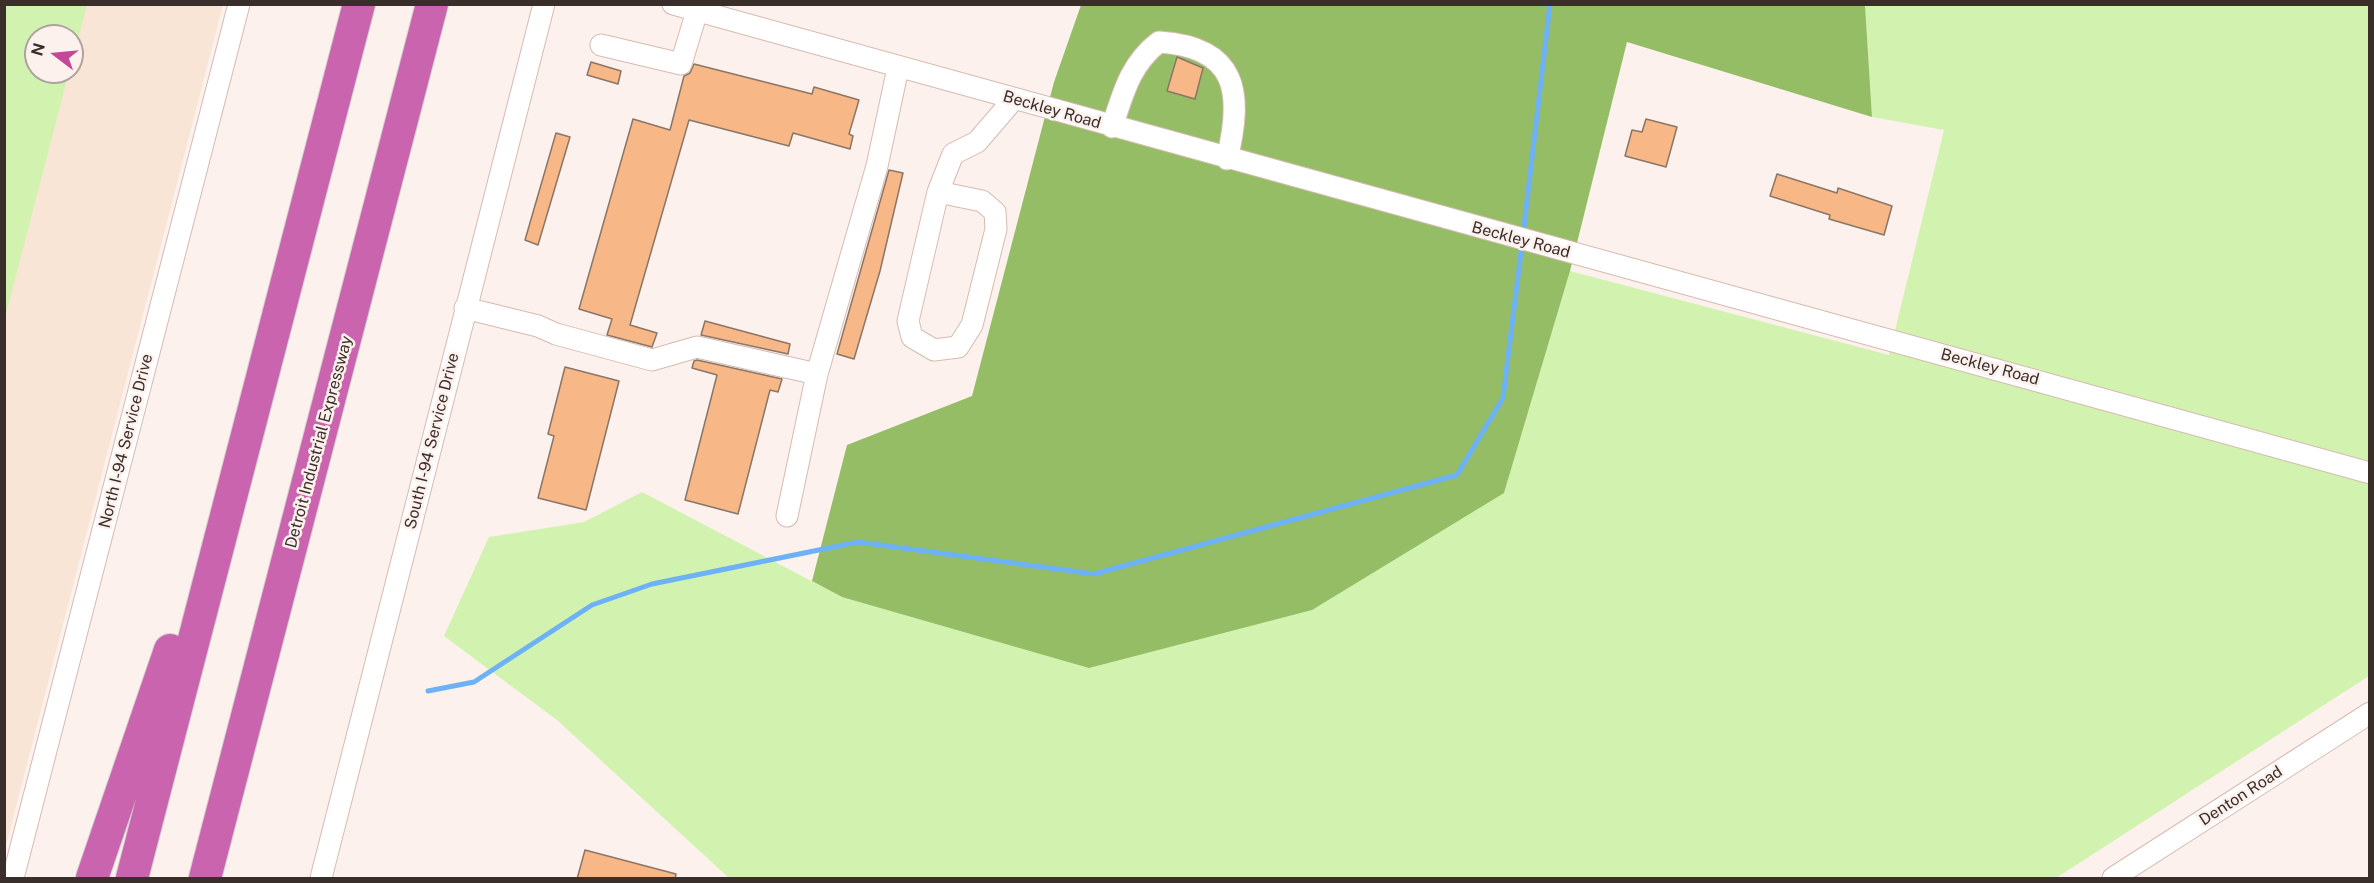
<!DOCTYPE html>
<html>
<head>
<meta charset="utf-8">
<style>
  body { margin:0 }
  #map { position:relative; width:2374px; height:883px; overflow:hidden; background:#fcf1ed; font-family:"Public Sans",sans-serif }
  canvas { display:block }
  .frame { position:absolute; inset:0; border:6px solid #392e2a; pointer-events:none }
  .north { position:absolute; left:24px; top:24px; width:60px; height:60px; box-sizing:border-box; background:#fcf1ed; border:2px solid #aea39f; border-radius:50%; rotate:286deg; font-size:16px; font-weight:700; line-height:24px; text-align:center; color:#392e2a }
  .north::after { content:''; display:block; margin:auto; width:21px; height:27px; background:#c34899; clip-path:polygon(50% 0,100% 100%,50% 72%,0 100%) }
</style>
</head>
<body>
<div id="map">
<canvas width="2374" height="883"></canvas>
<div class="frame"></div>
<div class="north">N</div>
</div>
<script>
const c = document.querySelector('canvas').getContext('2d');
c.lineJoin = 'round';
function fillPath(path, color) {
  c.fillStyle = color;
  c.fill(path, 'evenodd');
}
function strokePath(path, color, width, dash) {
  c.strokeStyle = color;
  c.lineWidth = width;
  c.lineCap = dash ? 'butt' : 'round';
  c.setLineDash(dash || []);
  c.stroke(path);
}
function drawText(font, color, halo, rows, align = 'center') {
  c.font = font + ' "Public Sans",sans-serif';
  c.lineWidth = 5;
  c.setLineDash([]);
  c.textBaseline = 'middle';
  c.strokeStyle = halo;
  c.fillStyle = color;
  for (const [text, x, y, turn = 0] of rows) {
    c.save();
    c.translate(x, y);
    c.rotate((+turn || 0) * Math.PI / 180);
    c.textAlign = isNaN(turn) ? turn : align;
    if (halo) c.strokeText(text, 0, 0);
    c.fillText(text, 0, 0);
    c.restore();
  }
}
fillPath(new Path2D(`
  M 5,5 L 223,5 L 5,849 ZM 36,36 L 72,36 L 72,72 L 36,72 Z`), '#f9e5d6');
fillPath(new Path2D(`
  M 5,4 L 87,5 L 72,62 L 72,36 L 36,36 L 36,72 L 69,72 L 5,318 Z
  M 1865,5 L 2369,5 L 2369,676 L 2056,878 L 729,878 L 557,720 L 444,636 L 489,537 L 584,522 L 642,492 L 842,597 L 1504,493 L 1570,271 L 1889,355 L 1944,130 L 1872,117 Z`), '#d2f3af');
fillPath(new Path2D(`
  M 1081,5 L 1865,5 L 1872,117 L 1627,42 L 1570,271 L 1504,493 L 1312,610 L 1089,668 L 842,597 L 812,581 L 847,445 L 972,396 L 1054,82 Z`), '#95bd66');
strokePath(new Path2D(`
  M 1523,235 L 1550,4
  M 428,691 L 474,682 L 592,605 L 652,584 L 858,542 L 1094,574 L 1457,475 L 1503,398 L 1522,244`), '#6db1f7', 5);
const building = new Path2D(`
  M 1177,57 L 1203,68 L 1195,99 L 1167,91 Z
  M 591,62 L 621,71 L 618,84 L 587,75 Z
  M 694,64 L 812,94 L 814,87 L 859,100 L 849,134 L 853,136 L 850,149 L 793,133 L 789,146 L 689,120 L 630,325 L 657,333 L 652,347 L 607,335 L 612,319 L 579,309 L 633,119 L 670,130 L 684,76 L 690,73 Z
  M 1646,119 L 1677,127 L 1666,167 L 1625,156 L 1632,130 L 1642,132 Z
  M 556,133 L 570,137 L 538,245 L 525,240 Z
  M 889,170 L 903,173 L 880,271 L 854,359 L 837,354 Z
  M 1777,174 L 1837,193 L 1838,188 L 1892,206 L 1884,235 L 1829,219 L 1830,215 L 1770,196 Z
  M 705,321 L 790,344 L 788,354 L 701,335 Z
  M 697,360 L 782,379 L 778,392 L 770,390 L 738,514 L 685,500 L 717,375 L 692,368 L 694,361 Z
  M 565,367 L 619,381 L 586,510 L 538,498 L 554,436 L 548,434 Z
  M 585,850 L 676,874 L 675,879 L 577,879 Z`);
fillPath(building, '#f7b786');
strokePath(building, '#8a7667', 1.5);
const minor = new Path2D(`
  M 673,4 L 2370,473
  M 601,45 L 681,64 L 697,11
  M 1112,127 C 1123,94 1130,64 1159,42 C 1238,47 1243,93 1227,159
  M 938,192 L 982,201 L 995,212 L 996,229 L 972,325 L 958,347 L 934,350 L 912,337 L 908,321 L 938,192 L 953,154 L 977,142 L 1013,100
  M 465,308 L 538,326 L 556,334 L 652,360 L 697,347 L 817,374
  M 787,516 L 817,374 L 877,166 L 898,68
  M 13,878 L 239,4
  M 321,878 L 544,4
  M 2113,878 L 2370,713`);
const highway = new Path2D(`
  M 92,878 L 170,650
  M 132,878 L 359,4
  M 205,878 L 432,4`);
strokePath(minor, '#d6bbb1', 23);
strokePath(highway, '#d3d1d0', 34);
strokePath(minor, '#fff', 21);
strokePath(highway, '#ca64ae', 32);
drawText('16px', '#392e2a', '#fcf1ed', [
  ["Beckley Road",1052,110,16],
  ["Beckley Road",1521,240,15],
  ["Beckley Road",1990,367,15],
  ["North I-94 Service Drive",126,441,-76],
  ["South I-94 Service Drive",432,441,-76],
  ["Detroit Industrial Expressway",319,442,-75],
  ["Denton Road",2241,796,-33]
]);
</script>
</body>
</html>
